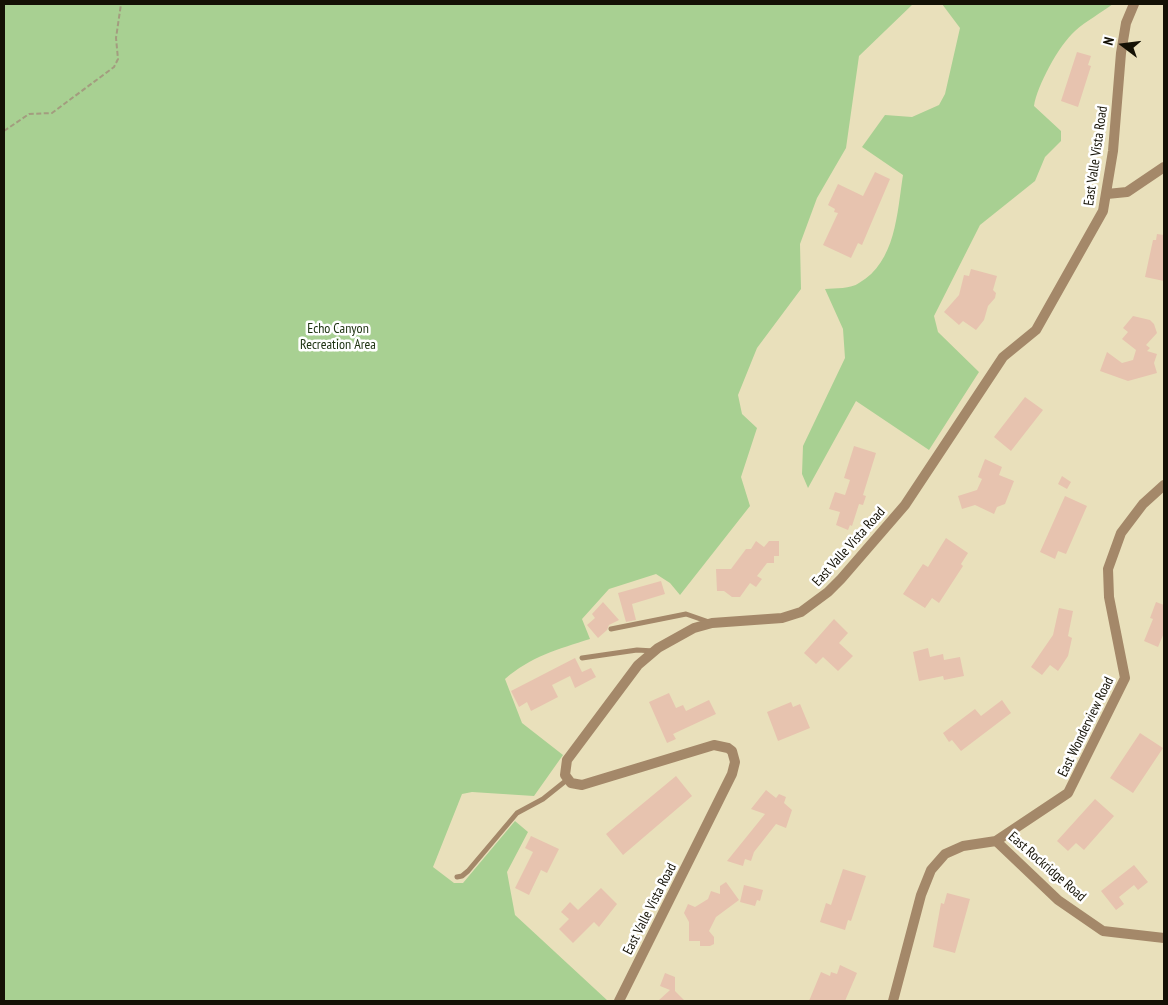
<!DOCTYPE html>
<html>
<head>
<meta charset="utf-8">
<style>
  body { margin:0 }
  #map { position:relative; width:1168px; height:1005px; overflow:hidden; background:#e9e0bb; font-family:"PT Sans Narrow",sans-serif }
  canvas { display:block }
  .frame { position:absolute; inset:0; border:5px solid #141105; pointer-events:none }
  .north { position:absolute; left:1098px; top:20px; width:50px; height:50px; -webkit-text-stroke:4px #fff; paint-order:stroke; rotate:285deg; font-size:14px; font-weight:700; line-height:20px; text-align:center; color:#141105 }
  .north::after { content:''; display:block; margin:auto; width:18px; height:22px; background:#141105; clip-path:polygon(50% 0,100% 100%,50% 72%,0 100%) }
</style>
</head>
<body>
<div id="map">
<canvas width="1168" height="1005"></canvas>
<div class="frame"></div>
<div class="north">N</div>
</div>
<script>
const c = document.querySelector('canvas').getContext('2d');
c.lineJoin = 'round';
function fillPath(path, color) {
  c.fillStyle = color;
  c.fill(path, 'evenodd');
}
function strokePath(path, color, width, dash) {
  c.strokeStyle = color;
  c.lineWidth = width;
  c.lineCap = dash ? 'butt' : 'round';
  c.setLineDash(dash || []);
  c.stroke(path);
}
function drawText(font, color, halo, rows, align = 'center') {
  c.font = font + ' "PT Sans Narrow",sans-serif';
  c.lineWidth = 5;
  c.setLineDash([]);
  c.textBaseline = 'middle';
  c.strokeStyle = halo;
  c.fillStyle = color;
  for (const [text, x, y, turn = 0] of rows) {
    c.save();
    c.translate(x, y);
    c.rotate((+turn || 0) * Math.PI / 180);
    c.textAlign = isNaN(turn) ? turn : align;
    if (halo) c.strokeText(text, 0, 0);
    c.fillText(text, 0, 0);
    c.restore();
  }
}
fillPath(new Path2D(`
  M 4,4 L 913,4 L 859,56 L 846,148 L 817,198 L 800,244 L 801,289 L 757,348 L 738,395 L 742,414 L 757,428 L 741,477 L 750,506 L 680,595 L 670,583 L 656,574 L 609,589 L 582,619 L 590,639 C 558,649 530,657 505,679 L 522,723 L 563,755 L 534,796 L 472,792 L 462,794 L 433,867 L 454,883 L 463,883 L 515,821 L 528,832 L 507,872 L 515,915 L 608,1001 L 4,1001 Z
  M 942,4 L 1113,4 C 1101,13 1086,21 1075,31 C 1059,45 1037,86 1034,106 L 1061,131 L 1061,141 L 1045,157 L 1035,181 L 980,225 L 934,316 L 938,332 L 979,372 L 929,450 L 856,401 L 808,488 L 802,474 L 803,446 L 845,358 L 843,329 L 825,289 C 835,288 851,289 859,283 C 896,262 897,213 903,175 L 862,147 L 885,115 L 912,117 L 939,105 L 945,94 L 960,28 Z`), '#a8d092');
fillPath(new Path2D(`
  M 1077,52 L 1091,56 L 1088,65 L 1091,66 L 1078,107 L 1061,101 Z
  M 875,172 L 890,179 L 862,245 L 858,243 L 851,258 L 823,245 L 838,213 L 834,212 L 835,209 L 828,205 L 838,184 L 863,196 Z
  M 1157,234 L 1164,235 L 1164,281 L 1145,277 L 1153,240 L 1156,240 Z
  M 971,269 L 997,276 L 993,290 L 996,293 L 995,298 L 988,306 L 984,320 L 976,330 L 963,321 L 959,325 L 944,312 L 959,295 L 964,275 L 969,276 Z
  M 1133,316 L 1150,320 L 1154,324 L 1157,333 L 1146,345 L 1150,348 L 1147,351 L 1157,354 L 1154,363 L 1157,373 L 1128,381 L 1100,371 L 1107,352 L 1122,363 L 1133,360 L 1136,350 L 1122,339 L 1128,332 L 1123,328 Z
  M 1025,397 L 1043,410 L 1011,451 L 994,437 Z
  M 854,446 L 876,453 L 863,495 L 866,496 L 863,505 L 859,504 L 852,526 L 850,525 L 848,530 L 836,525 L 840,512 L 829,509 L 835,492 L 845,495 L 850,480 L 844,478 Z
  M 985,459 L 1002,467 L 999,475 L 1014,481 L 1005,504 L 997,507 L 994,514 L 975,505 L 962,509 L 958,496 L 977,490 L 982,479 L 978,477 Z
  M 1062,476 L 1071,482 L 1067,489 L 1058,484 Z
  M 1065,496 L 1087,506 L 1066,554 L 1058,551 L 1055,559 L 1040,552 Z
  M 946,538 L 968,553 L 961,564 L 963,566 L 939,603 L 932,598 L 925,608 L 903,594 L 923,564 L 928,567 Z
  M 756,541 L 764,547 L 769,541 L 779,541 L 779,556 L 774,556 L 774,563 L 767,563 L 757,576 L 762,579 L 756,587 L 750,583 L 740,597 L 732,597 L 724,591 L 717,591 L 716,569 L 731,569 L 746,549 L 751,549 Z
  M 661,581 L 665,594 L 632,604 L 636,620 L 626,622 L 618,593 Z
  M 603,602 L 619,620 L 609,625 L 607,630 L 598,638 L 587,625 L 595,618 L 592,614 Z
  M 1156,602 L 1164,605 L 1164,633 L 1158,647 L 1144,641 L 1153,619 L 1150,618 Z
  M 1059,608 L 1073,611 L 1068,636 L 1072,638 L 1068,656 L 1058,671 L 1050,665 L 1042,675 L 1031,667 L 1053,635 Z
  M 834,619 L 848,633 L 839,643 L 853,656 L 838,671 L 823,657 L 816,664 L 804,653 Z
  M 928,648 L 930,657 L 943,654 L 944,660 L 960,657 L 964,676 L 944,680 L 943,676 L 919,681 L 913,652 Z
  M 575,658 L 582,672 L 591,668 L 596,677 L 575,688 L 570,676 L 552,685 L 558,697 L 531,711 L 527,702 L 519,707 L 511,691 Z
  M 669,693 L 676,708 L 683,705 L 686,711 L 709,700 L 716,714 L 673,734 L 676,739 L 667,743 L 649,702 Z
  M 1002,700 L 1011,713 L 961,751 L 952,740 L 949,742 L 943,733 L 975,709 L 981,716 Z
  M 791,702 L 793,707 L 800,704 L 810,728 L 778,741 L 767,712 Z
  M 1140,733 L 1163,748 L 1133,793 L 1110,778 Z
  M 676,776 L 692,796 L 623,855 L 606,834 Z
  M 766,790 L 776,798 L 779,794 L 786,797 L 784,803 L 792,810 L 786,828 L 776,824 L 754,852 L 751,861 L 745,859 L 743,866 L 727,861 L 765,814 L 751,809 Z
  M 1095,799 L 1114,816 L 1084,850 L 1076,843 L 1068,851 L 1057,841 Z
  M 531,836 L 559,849 L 547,873 L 541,870 L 529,895 L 515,888 L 533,852 L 525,848 Z
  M 1134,865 L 1148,882 L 1138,890 L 1134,885 L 1119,897 L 1124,904 L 1116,910 L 1101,891 Z
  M 843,869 L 866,876 L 851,921 L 848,920 L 845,930 L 820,922 L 826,903 L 831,905 Z
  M 726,882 L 739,900 L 716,917 L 709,931 L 714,937 L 714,944 L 710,946 L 700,946 L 700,941 L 689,941 L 689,922 L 684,913 L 688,904 L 695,907 L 708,899 L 711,891 L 720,894 L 720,886 Z
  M 744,885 L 763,890 L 760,901 L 757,900 L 755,906 L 740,902 Z
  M 601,888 L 617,904 L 599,927 L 594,922 L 573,943 L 559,929 L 569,919 L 561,912 L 570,902 L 578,910 Z
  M 947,893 L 970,899 L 955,953 L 933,947 L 941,903 L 944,904 Z
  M 840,965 L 857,973 L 845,1001 L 809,1001 L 821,972 L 830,976 L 831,972 L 837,974 Z
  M 665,973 L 675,977 L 675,991 L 685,1001 L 658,1001 L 670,990 L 660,986 Z`), '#e7c3af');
strokePath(new Path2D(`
  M 4,131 L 29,114 L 52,113 L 114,67 L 118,59 L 116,38 L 121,4`), '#a39c7f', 2, [5, 2.5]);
strokePath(new Path2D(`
  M 611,629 L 686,614 L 709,622
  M 582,658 L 637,650 L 654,651
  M 457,877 L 462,876 L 468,871 L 517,813 L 543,799 L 568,779`), '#a48869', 5);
strokePath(new Path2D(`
  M 1107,194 L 1127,192 L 1164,167
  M 996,841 L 1058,900 L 1103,931 L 1164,938
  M 619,1001 L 732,774 L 735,762 L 732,751 L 728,748 L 714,745 L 582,785 L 571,783 L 565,775 L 567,760 L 638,665 L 658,648 L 694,628 L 712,623 L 782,618 L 801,612 L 828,592 L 841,579 L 905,505 L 1003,357 L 1036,330 L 1103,211 L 1113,151 L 1121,53 L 1126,23 L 1134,4
  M 893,1001 L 921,895 L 931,870 L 945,854 L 963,846 L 996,841 L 1068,793 L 1125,678 L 1109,597 L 1108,569 L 1121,533 L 1143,504 L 1164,485`), '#a48869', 10);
drawText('14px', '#141105', '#fff', [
  ["East Valle Vista Road",1096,156,-82],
  ["East Valle Vista Road",849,547,-48],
  ["East Wonderview Road",1086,727,-64],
  ["East Rockridge Road",1047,867,41],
  ["East Valle Vista Road",650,909,-63]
]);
drawText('14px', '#1c310f', '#fff', [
  ["Echo Canyon",338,329],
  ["Recreation Area",338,345]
]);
</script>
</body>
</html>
